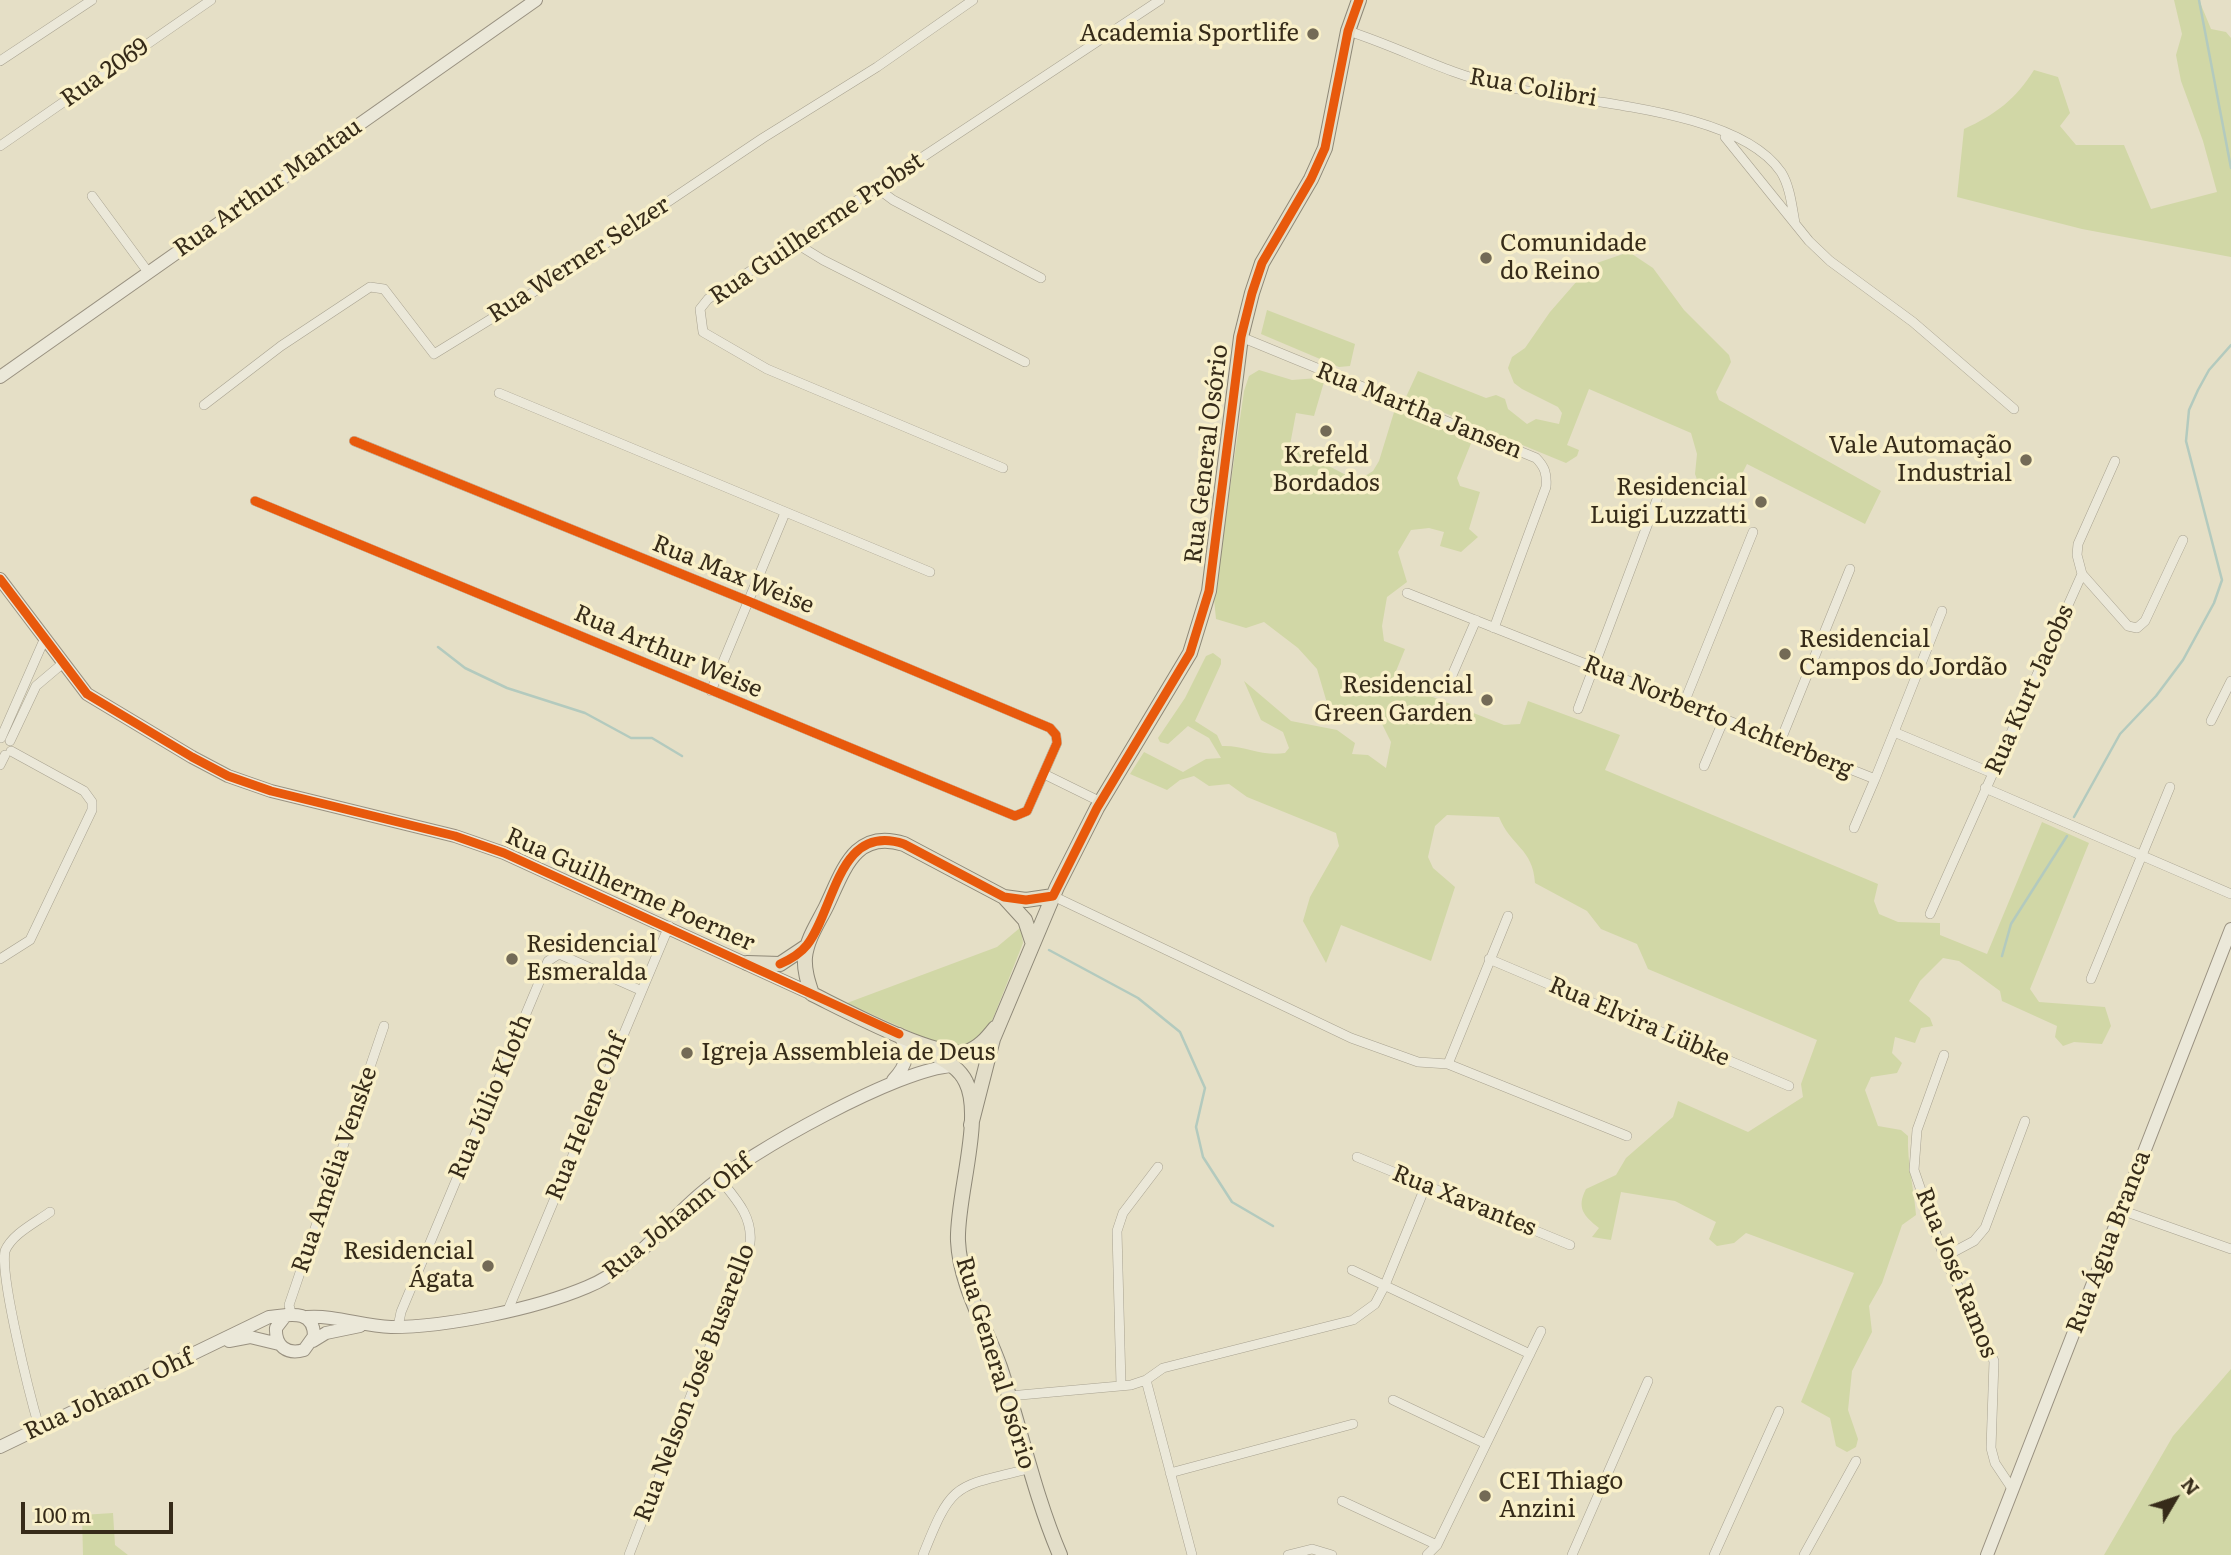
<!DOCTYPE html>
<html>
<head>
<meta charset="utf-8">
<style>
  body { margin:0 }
  #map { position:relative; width:2231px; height:1555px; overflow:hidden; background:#e5dfc6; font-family:Literata,serif }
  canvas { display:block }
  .north { position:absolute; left:2140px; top:1464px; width:70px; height:70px; -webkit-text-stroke:5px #f9f0c9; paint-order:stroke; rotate:51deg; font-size:19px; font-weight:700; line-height:28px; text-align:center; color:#362b19 }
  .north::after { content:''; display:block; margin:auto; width:24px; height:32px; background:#362b19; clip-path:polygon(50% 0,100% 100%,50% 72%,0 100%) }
  .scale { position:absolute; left:21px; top:1502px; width:152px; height:32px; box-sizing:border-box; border:4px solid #362b19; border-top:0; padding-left:9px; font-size:21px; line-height:24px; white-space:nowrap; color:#362b19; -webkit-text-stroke:5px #f9f0c9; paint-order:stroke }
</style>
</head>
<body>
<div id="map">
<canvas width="2231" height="1555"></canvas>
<div class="north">N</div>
<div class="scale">100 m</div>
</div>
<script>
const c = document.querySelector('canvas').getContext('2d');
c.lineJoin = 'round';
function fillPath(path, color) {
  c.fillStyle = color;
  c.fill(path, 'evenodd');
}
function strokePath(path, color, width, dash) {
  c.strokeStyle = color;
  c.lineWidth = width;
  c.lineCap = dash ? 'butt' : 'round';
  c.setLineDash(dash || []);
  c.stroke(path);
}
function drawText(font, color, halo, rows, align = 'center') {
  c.font = font + ' Literata,serif';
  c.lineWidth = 7;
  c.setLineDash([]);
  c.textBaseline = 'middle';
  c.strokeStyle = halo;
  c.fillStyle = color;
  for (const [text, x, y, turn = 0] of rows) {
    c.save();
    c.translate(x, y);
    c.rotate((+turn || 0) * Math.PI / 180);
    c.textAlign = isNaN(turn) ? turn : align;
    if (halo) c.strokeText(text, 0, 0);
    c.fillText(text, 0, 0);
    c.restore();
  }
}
fillPath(new Path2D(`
  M 2174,0 L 2199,0 L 2211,29 L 2226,32 L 2231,38 L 2231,257 L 2082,229 L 1957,197 L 1964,129 C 1995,115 2016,99 2034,70 L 2058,77 L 2070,113 L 2060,126 L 2076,145 L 2124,145 L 2151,209 L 2217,192 L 2203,141 L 2181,81 L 2176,55 L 2182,34 Z
  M 1629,252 L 1653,268 L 1684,310 L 1729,355 L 1731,362 L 1716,392 L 1719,400 L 1881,491 L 1865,524 L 1747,464 L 1731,496 L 1714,496 L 1701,490 L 1695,474 L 1697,454 L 1691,433 L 1589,389 L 1567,445 L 1579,450 L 1577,456 L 1566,463 L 1406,397 L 1418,371 L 1486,398 L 1496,395 L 1505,399 L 1508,409 L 1527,424 L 1536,419 L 1559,424 L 1562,413 L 1558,407 L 1522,389 L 1514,383 L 1508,368 L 1512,357 L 1525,348 L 1550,312 L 1591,265 Z
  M 1267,310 L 1355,344 L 1350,366 L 1339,367 L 1261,334 Z
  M 1259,370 L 1292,380 L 1318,378 L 1324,382 L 1314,416 L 1296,413 L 1290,445 L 1320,455 L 1319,461 L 1346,475 L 1362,478 L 1373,471 L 1379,461 L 1395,409 L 1472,441 L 1457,478 L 1460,486 L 1480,492 L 1469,529 L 1478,537 L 1461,552 L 1440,546 L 1444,532 L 1429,528 L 1411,530 L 1398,552 L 1407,582 L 1387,597 L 1382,626 L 1384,641 L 1405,649 L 1392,681 L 1504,725 L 1520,724 L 1528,701 L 1620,735 L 1605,770 L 1878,884 L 1874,901 L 1879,914 L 1898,922 L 1940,923 L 1940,935 L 1987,954 L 2042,822 L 2089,843 L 2030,989 L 2039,1002 L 2105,1007 L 2111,1026 L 2102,1044 L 2074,1042 L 2063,1046 L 2055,1037 L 2057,1026 L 2002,1001 L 2000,991 L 1959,961 L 1943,958 L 1920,981 L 1909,1001 L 1930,1018 L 1933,1026 L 1921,1028 L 1915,1043 L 1895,1037 L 1892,1053 L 1902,1063 L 1897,1073 L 1871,1077 L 1865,1090 L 1878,1126 L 1901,1130 L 1908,1136 C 1907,1163 1914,1188 1916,1215 L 1902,1225 L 1882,1283 L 1869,1306 L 1872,1332 L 1852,1371 L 1848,1410 L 1858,1439 L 1856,1447 L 1847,1452 L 1836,1446 L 1830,1418 L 1801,1402 L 1854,1273 L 1746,1233 L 1734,1243 L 1717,1246 L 1709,1239 L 1716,1222 L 1675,1201 L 1621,1192 L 1611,1240 L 1592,1237 L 1599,1228 C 1584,1216 1576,1208 1586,1189 L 1616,1175 L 1626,1158 L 1673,1117 L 1678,1101 L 1748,1132 L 1803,1097 L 1801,1084 L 1817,1040 L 1648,969 L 1637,944 L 1601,929 L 1587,911 L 1535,883 C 1533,848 1511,847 1499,817 L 1447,815 L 1435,826 L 1428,857 L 1433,868 L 1455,887 L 1431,961 L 1341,925 L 1326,963 L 1303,921 L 1310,897 L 1339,846 L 1336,833 L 1247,797 L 1229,784 L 1209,786 L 1194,776 L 1180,780 L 1167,790 L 1130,774 L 1144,752 L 1183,772 L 1206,759 L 1221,758 L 1209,738 L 1188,726 L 1168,744 L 1160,742 L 1158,738 L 1185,698 L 1206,656 L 1213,653 L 1221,659 L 1221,664 L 1195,721 L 1217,735 L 1222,746 C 1244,745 1263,757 1285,753 L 1289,748 L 1283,732 L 1261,720 L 1244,681 L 1291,721 L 1337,730 L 1355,743 L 1352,754 L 1368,755 L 1386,768 L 1391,742 L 1380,720 L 1327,703 L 1317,669 L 1298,648 L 1264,622 L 1246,628 L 1216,619 L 1214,599 L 1244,391 L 1249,376 Z
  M 1021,927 L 1023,943 L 988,1031 L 966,1046 L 947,1048 L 847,1003 L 997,947 Z
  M 2231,1369 L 2231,1555 L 2104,1555 L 2173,1436 Z
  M 113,1513 L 115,1545 L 128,1555 L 83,1555 L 82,1515 Z`), '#d1d7a6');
strokePath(new Path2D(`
  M 2199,0 L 2231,168
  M 438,647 L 465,668 L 507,688 L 585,713 L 631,738 L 652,738 L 682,756
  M 2074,817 L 2120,734 L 2156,696 L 2183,660 L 2214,603 L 2222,580 L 2186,441 L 2189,410 L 2198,390 L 2209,370 L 2231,345
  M 1049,950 L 1138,998 L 1180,1032 L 1205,1088 L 1196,1127 L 1203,1157 L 1232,1202 L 1273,1226
  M 2002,956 L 2011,924 L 2067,836`), '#b3cabe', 2.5);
const street = new Path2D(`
  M 1348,31 C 1399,47 1445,73 1498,85 C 1570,103 1736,106 1781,172 C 1790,186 1792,207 1795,223
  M 0,61 L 92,0
  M 1725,137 L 1809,241 L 1830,261 L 1913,322 L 2014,409
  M 0,146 L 211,0
  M 877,188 L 893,200 L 1041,278
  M 92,196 L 148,272
  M 792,241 L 823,260 L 1025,362
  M 1241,337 L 1536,458 C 1545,467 1547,474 1546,487 L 1494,628
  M 499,393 L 930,572
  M 204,405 L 281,346 L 370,287 L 384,289 L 434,354 L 517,303 L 763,138 L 877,67 L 973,0
  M 1003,468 L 767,369 L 703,332 L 700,309 L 708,299 L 1160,0
  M 255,501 L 1015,816 L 1027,811 L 1057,743 L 1056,735 L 1050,728 L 748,601 L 354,441
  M 2082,574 L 2128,626 L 2137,628 L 2145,621 L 2183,540
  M 1407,593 L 1875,779 L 1894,732 L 1992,773
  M 1447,687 L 1476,620
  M 711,691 L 785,513
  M 1684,703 L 1753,532
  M 1578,709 L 1662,486
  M 2211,721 L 2231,681
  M 1894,732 L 1942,611
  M 1,738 L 44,640
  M 10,741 L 36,686 L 62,664
  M 1780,742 L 1850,569
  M 0,765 L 5,755
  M 1704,766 L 1724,719
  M 1044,774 L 1101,802
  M 1985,788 L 2231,894
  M 1854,828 L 1875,779
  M 1053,896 L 1351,1038 L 1418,1062 L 1448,1064 L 1627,1136
  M 1930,914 L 2082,574 L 2077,555 L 2078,544 L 2115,461
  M 0,959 L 30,940 L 92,810 L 92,802 L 84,791 L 11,751
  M 1489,959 L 1789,1086
  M 2091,979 L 2170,787
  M 1944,1055 L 1917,1130 L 1914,1170 L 1944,1257 L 1994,1361 L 1991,1448 L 1995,1463 L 2013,1490
  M 1448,1064 L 1508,916
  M 1357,1157 L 1570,1245
  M 2121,1210 L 2231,1249
  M 1944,1257 L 1974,1241 L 1985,1228 L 2025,1121
  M 1352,1270 L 1530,1354
  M 508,1310 L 669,926
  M 291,1313 L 289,1305 L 384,1026
  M 398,1327 L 401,1312 L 548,961 L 559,954 L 640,990
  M 1146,1380 L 1192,1555
  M 1121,1385 L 1117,1231 L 1123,1213 L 1158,1167
  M 1009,1396 L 1131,1385 L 1146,1380 L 1163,1368 L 1353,1320 L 1375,1304 L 1385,1285 L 1426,1185
  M 1393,1400 L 1486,1444
  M 39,1427 C 30,1396 0,1278 5,1251 C 12,1234 35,1223 50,1212
  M 1170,1473 L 1353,1424
  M 1342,1501 L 1437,1545
  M 629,1555 L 750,1243 C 753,1216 735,1198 719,1178
  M 923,1555 C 952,1482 954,1487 1028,1469
  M 1288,1555 L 1312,1549 L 1332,1555
  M 1427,1555 L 1437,1545 L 1541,1331
  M 1572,1555 L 1648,1381
  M 1714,1555 L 1779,1411
  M 1804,1555 L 1856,1461`);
const secondary = new Path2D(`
  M 0,377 L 536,0
  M 0,579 L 87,694 L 192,757 L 228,776 L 271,791 L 455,836 L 504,853 L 812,994
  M 893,1080 C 908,1064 910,1053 899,1034
  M 307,1317 C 336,1315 362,1326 391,1327 C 447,1327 535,1309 587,1287 C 636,1267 665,1222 705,1190 C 748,1153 900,1068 953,1066
  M 229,1341 L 250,1337 L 279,1344
  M 313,1341 L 326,1333 L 360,1326
  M 0,1447 L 269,1317 C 288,1315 314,1308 314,1336 L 304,1350 C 287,1355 275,1346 276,1328 L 286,1315
  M 1987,1555 L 2231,929`);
const primary = new Path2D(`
  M 1004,897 L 1025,920 L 1033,944
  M 747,963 L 780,964 L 807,946
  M 995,1028 C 987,1038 979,1048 966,1052 C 935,1059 843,1009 812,994 C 808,982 804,970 805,957 C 807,939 818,923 826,907 C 843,872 854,828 904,844 L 1004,897 L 1026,900 L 1053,896
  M 930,1052 C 944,1060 959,1067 966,1082 C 984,1117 956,1199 958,1241 C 960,1285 986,1327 1000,1367 C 1021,1430 1034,1494 1060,1555
  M 971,1125 L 993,1039 L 1057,887 L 1097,808 L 1190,653 L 1209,591 L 1241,337 L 1252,293 L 1262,263 L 1311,179 L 1325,148 L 1348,31 L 1359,0`);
strokePath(street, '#a8a290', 10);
strokePath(secondary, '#999180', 14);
strokePath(primary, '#8e8877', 16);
strokePath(street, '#ebe8d9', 9);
strokePath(secondary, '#ebe8d9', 12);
strokePath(primary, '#e3dec9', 14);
strokePath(new Path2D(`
  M 255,501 L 1015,816 L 1027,811 L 1057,743 L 1056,735 L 1050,728 L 748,601 L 354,441
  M 0,579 L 87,694 L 192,757 L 228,776 L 271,791 L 455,836 L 504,853 L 899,1034
  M 780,964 C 789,960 800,954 807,945 C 835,909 838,822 904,844 L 1004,897 L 1026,900 L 1053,896 L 1097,808 L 1190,653 L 1209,591 L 1241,337 L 1252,293 L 1262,263 L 1311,179 L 1325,148 L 1348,31 L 1359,0`), '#e8590c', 9);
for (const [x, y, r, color] of [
  [1313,34,7,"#736a56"],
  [1486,258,7,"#736a56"],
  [1326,431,7,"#736a56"],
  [2026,460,7,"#736a56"],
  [1761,502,7,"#736a56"],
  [1785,654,7,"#736a56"],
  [1487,700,7,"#736a56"],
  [512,959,7,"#736a56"],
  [687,1053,7,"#736a56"],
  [488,1266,7,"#736a56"],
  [1485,1496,7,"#736a56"]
]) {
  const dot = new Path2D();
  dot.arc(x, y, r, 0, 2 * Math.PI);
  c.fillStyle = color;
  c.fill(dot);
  strokePath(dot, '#f9f0c9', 2.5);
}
drawText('24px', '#362b19', '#f9f0c9', [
  ["Academia Sportlife",1299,34],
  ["Comunidade",1500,244,"left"],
  ["do Reino",1500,272,"left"],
  ["Vale Automação",2012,446],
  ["Industrial",2012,474],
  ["Krefeld",1326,456,"center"],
  ["Bordados",1326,484,"center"],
  ["Residencial",1747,488],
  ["Luigi Luzzatti",1747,516],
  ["Residencial",1799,640,"left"],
  ["Campos do Jordão",1799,668,"left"],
  ["Residencial",1473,686],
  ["Green Garden",1473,714],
  ["Residencial",526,945,"left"],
  ["Esmeralda",526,973,"left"],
  ["Igreja Assembleia de Deus",701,1053,"left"],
  ["Residencial",474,1252],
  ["Ágata",474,1280],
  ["CEI Thiago",1499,1482,"left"],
  ["Anzini",1499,1510,"left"]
], 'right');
drawText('24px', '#362b19', '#f9f0c9', [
  ["Rua 2069",105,73,-35],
  ["Rua Colibri",1533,88,10],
  ["Rua Arthur Mantau",268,188,-35],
  ["Rua Guilherme Probst",817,229,-34],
  ["Rua Werner Selzer",579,260,-33],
  ["Rua Martha Jansen",1419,411,22],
  ["Rua General Osório",1207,454,-83],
  ["Rua Max Weise",733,575,22],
  ["Rua Arthur Weise",668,652,23],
  ["Rua Kurt Jacobs",2030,690,-66],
  ["Rua Norberto Achterberg",1718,717,22],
  ["Rua Guilherme Poerner",630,890,24],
  ["Rua Elvira Lübke",1639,1022,23],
  ["Rua Júlio Kloth",491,1097,-67],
  ["Rua Helene Ohf",587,1117,-68],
  ["Rua Amélia Venske",335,1170,-71],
  ["Rua Xavantes",1464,1201,22],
  ["Rua Johann Ohf",678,1217,-39],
  ["Rua Água Branca",2109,1242,-69],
  ["Rua José Ramos",1956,1273,68],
  ["Rua General Osório",995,1363,73],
  ["Rua Nelson José Busarello",695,1383,-69],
  ["Rua Johann Ohf",109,1395,-25]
]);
</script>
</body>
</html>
